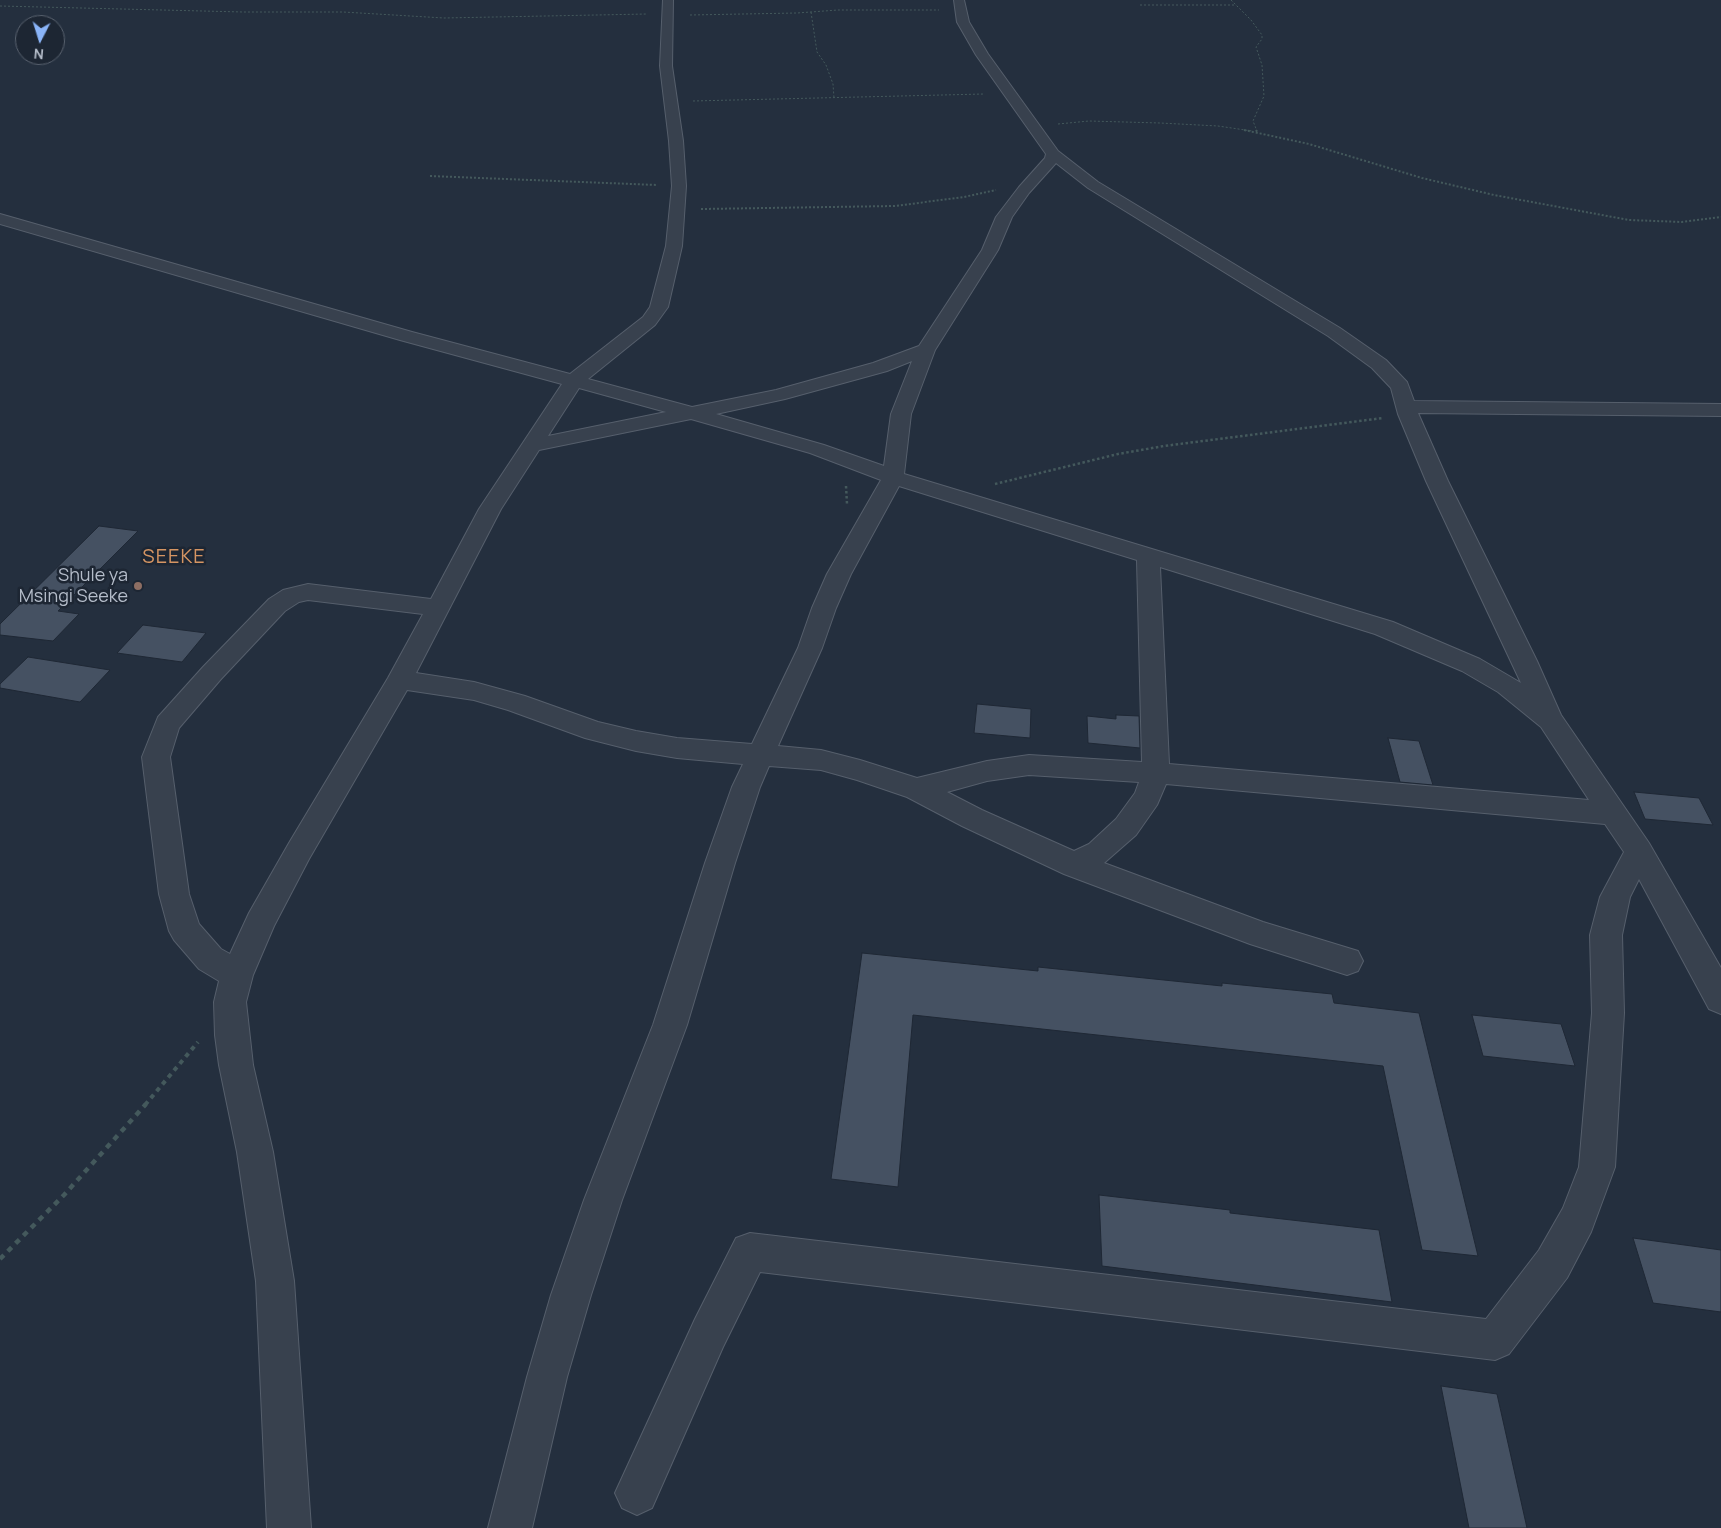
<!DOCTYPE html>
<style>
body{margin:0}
#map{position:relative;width:1721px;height:1528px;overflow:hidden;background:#242f3e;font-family:Manrope,sans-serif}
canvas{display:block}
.north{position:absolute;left:15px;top:15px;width:50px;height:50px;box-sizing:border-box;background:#1d2633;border:1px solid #59626f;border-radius:50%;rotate:185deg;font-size:14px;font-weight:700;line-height:20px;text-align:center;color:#b4bcc9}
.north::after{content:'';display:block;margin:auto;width:18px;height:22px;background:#8ab4f8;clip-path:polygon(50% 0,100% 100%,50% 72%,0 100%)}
</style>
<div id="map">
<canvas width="1721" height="1528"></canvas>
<div class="north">N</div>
</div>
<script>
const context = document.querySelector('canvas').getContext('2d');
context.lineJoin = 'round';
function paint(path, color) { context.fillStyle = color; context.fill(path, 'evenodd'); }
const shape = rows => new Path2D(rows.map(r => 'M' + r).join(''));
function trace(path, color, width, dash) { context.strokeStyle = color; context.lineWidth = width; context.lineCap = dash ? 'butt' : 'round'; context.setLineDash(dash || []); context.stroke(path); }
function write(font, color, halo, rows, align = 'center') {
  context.font = font + ' Manrope,sans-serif'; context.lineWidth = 5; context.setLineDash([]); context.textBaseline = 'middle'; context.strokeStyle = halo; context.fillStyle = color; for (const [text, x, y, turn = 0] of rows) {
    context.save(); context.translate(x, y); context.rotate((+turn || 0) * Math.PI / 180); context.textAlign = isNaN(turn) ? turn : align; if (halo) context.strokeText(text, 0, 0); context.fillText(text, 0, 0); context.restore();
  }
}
const building = shape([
 [99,526,138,531,58,611,79,614,53,641,0,635,0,624,99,526],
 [143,625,206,633,182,662,117,653,143,625],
 [28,657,110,670,80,702,0,688,0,684,28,657],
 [977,704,1031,709,1030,738,974,733,977,704],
 [1116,715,1139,716,1140,748,1088,743,1087,716,1116,719,1116,715],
 [1388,738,1419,741,1433,785,1400,782,1388,738],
 [1634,792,1699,798,1713,825,1645,819,1634,792],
 [862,953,1038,971,1038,967,1222,986,1222,983,1332,994,1334,1003,1419,1013,1478,1256,1422,1250,1383,1066,913,1015,898,1187,831,1179,862,953],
 [1472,1015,1561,1024,1575,1066,1483,1056,1472,1015],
 [1099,1195,1230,1210,1230,1213,1379,1230,1392,1302,1102,1266,1099,1195],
 [1633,1238,1721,1250,1721,1312,1653,1303,1633,1238],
 [1441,1386,1497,1394,1527,1528,1469,1528,1441,1386]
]);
const pathFar4 = shape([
 [1231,0,1251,20,1262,35,1262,39,1256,47,1262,65,1264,96,1253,121,1257,131],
 [1140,5,1234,5],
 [0,6,243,12,343,12,444,18,647,14],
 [811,12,817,52,826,65,833,84,834,98],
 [690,15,797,13,838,10,939,10],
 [693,101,984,94],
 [1058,124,1089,121,1160,123,1218,126,1252,131]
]);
const pathFar3 = shape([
 [1244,130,1309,144,1422,178,1494,195,1629,220,1682,222,1721,217],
 [1256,130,1257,132],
 [430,176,657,185],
 [701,209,895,206,964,197,996,190]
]);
const pathFar2 = shape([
 [995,484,1118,454,1164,446,1383,418],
 [846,486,847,504]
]);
const pathFar1 = shape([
 [145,1105,198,1042]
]);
const path = shape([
 [0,1259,64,1195,146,1104]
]);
const minor = shape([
 [663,0,673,0,672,66,683,141,686,186,682,246,668,307,655,325,588,379,692,407,776,390,873,363,919,346,982,250,996,217,1019,187,1045,158,1046,154,976,55,957,22,954,0,964,0,969,22,988,54,1058,151,1098,182,1340,328,1386,360,1407,382,1414,401,1721,404,1721,416,1418,413,1448,481,1537,661,1561,715,1649,843,1721,968,1721,1014,1709,1009,1639,879,1630,897,1622,935,1624,1013,1615,1167,1591,1232,1567,1278,1509,1354,1495,1360,760,1272,723,1347,652,1508,637,1515,622,1508,615,1493,695,1319,736,1238,750,1233,1486,1319,1539,1250,1563,1208,1579,1167,1592,1013,1590,935,1600,897,1624,852,1605,824,1166,784,1157,805,1136,835,1104,863,1263,922,1358,951,1363,961,1358,971,1347,975,1250,944,1064,874,962,826,907,797,857,780,821,770,769,766,760,787,735,863,687,1025,622,1200,591,1295,567,1377,532,1528,488,1528,527,1377,551,1295,584,1200,653,1025,705,863,732,787,743,764,677,758,636,751,585,738,508,710,474,700,407,690,309,859,274,926,253,975,246,1002,253,1065,273,1152,294,1281,311,1528,267,1528,256,1281,237,1152,219,1065,215,1035,214,1002,219,981,199,969,174,940,169,931,159,894,142,757,158,717,203,667,269,599,283,590,308,584,431,599,479,509,562,384,400,340,0,224,0,214,412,332,570,374,643,317,650,307,666,246,672,186,669,141,660,66,663,0],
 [1056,163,1088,188,1328,336,1372,368,1391,388,1398,414,1426,481,1521,683,1480,659,1393,622,904,474,911,414,935,350,998,250,1012,217,1029,193,1056,163],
 [912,361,891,414,884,466,824,445,716,414,785,399,887,371,912,361],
 [579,388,666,412,548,436,579,388],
 [691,419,810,453,881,480,827,574,812,608,798,648,752,744,677,738,636,731,598,722,525,696,474,682,416,673,501,509,539,450,691,419],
 [899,486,1137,560,1142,762,1029,755,987,761,917,778,860,760,821,750,778,746,822,648,836,608,851,574,899,486],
 [1160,567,1375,634,1462,671,1498,692,1541,727,1589,800,1169,764,1160,567],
 [308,600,423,614,388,678,289,843,249,913,230,954,221,949,199,924,189,894,170,757,179,728,221,679,285,611,299,602,308,600],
 [1029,775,1139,782,1135,793,1116,819,1089,844,1074,851,982,810,947,792,987,781,1029,775]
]);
const markers = [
 [138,586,5,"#8d6e63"]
];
const poiNames = [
 ["Shule ya",128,576],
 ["Msingi Seeke",128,597]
];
const quarterNames = [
 ["SEEKE",174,557]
];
paint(building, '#455162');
trace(building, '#1f2835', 1);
trace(minor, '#565f6c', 2);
trace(pathFar4, '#44595c', 1, [2, 2]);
trace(pathFar3, '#44595c', 2, [2, 2]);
trace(pathFar2, '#44595c', 2.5, [2.5, 2.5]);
trace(pathFar1, '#44595c', 4, [4.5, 4.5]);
trace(path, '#44595c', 4.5, [5.5, 5.5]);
paint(minor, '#38414e');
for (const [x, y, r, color] of markers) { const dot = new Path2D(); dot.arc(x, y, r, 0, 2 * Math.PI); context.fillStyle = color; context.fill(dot); trace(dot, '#1d2633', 2); }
write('18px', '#b4bcc9', '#1d2633', poiNames, 'right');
context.letterSpacing = '1px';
write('20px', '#d59563', '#1d2633', quarterNames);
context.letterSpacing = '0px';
</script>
